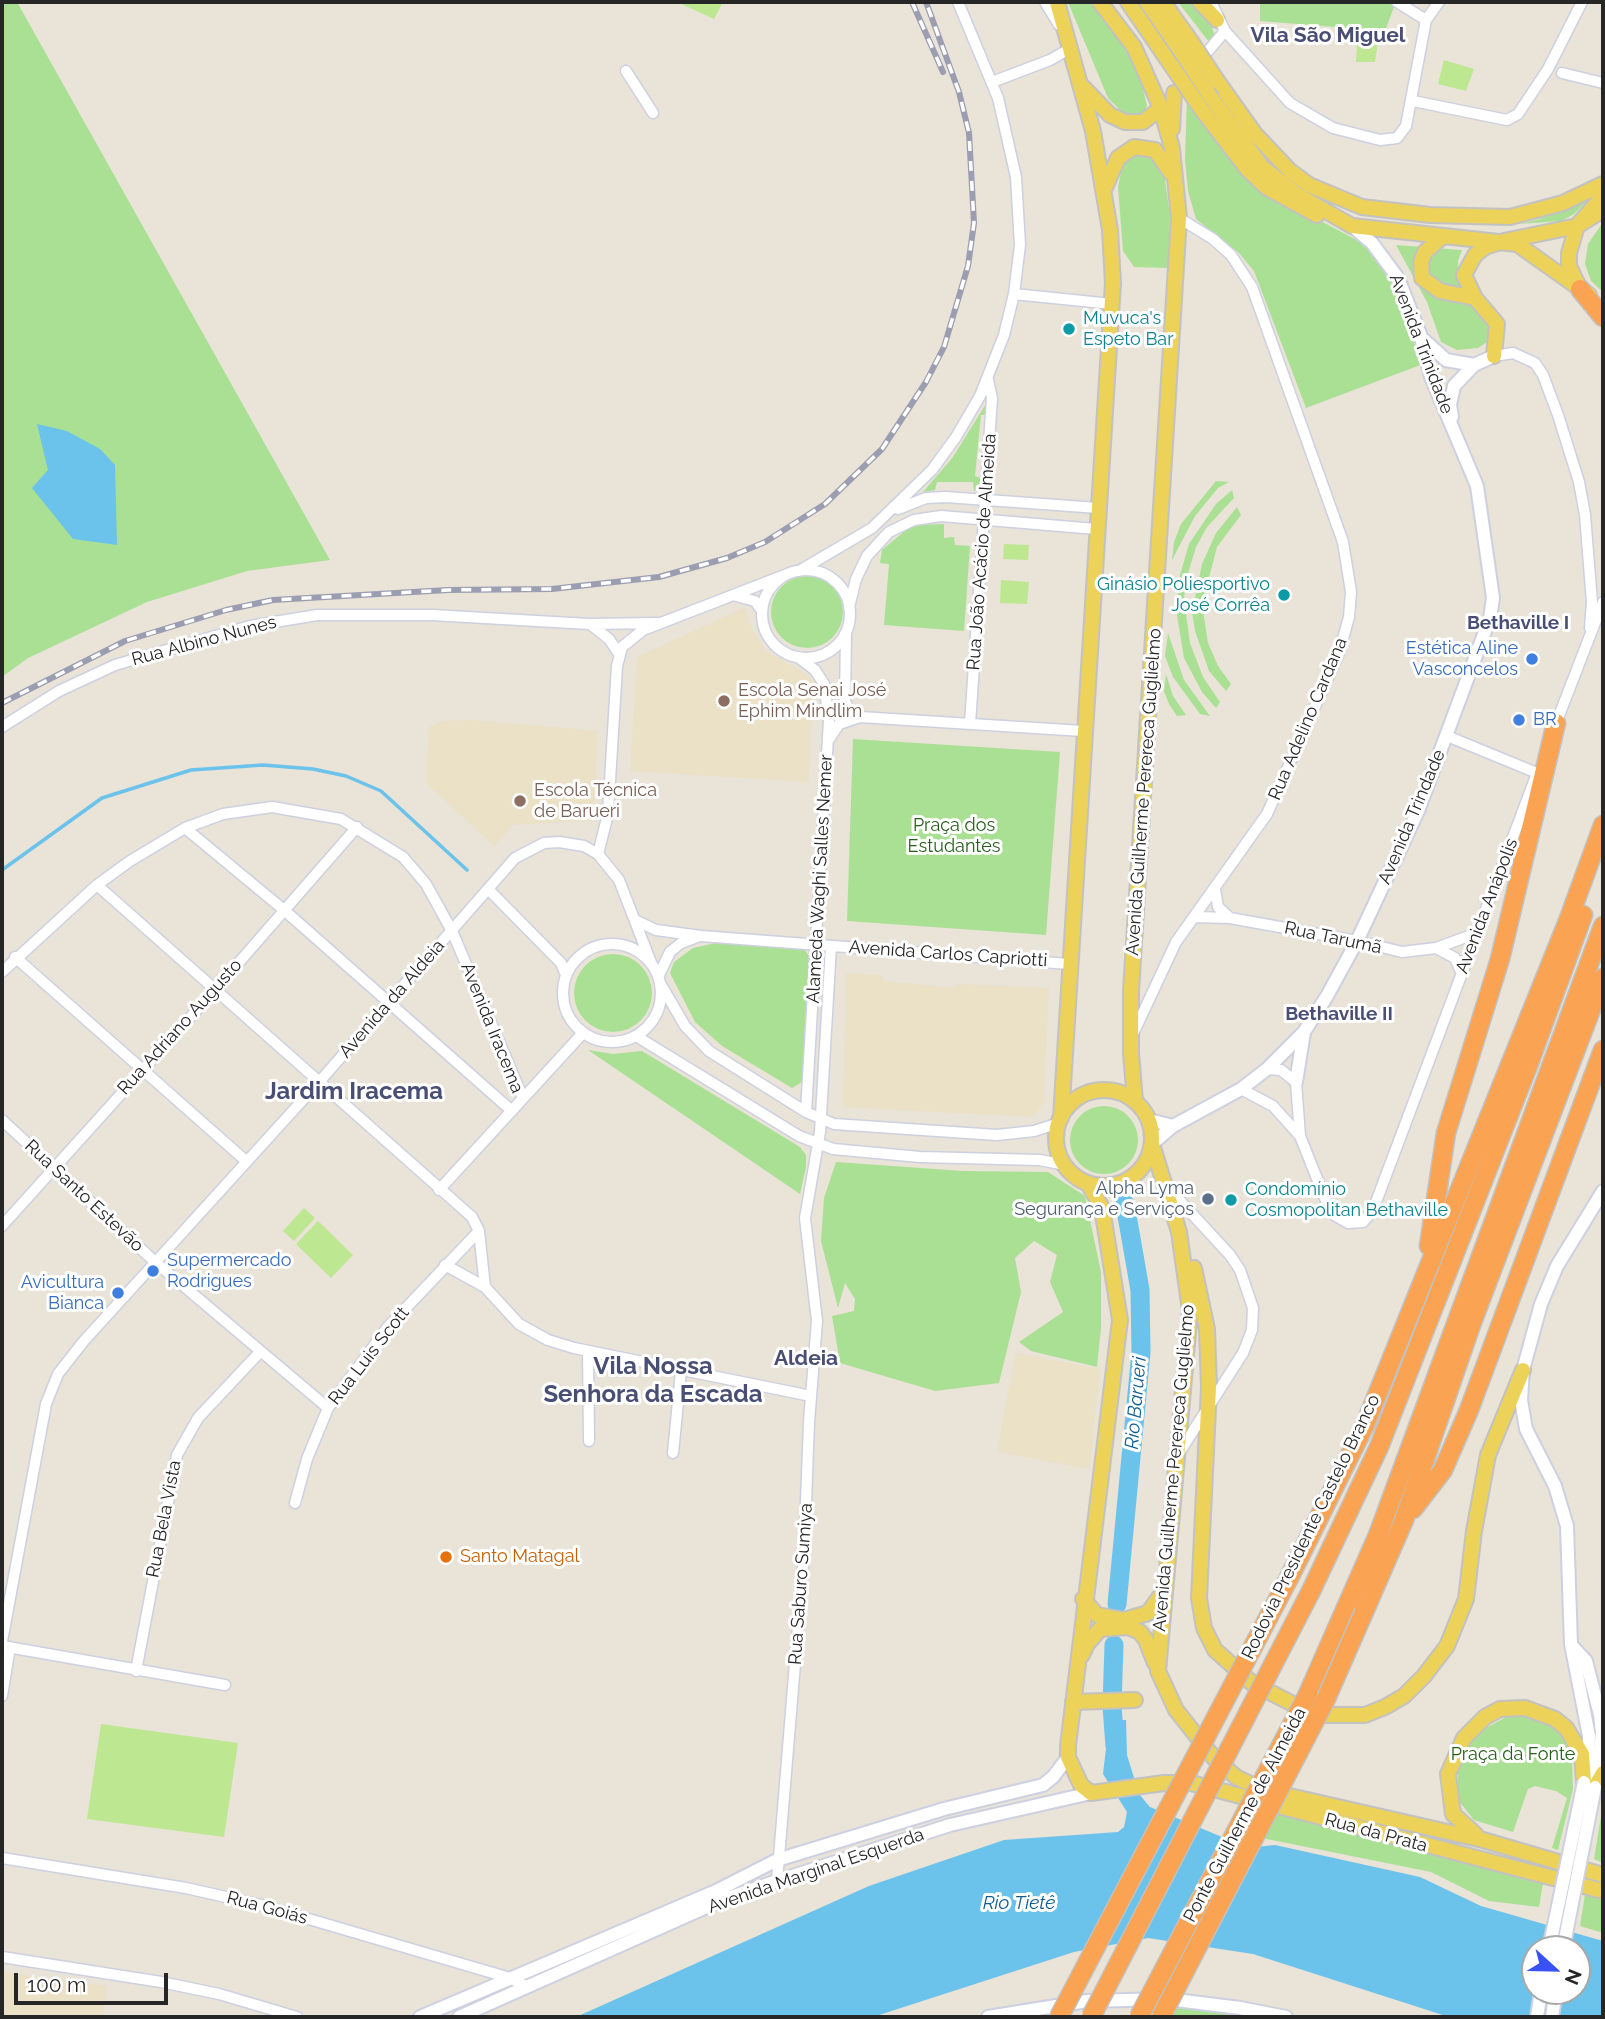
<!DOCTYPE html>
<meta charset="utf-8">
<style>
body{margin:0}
#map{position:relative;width:1605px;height:2019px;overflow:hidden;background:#e9e3d8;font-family:Raleway,sans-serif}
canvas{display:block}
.frame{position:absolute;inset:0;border:4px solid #262626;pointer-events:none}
.north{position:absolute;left:1521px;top:1935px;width:70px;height:70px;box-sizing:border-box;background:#fff;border:2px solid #a8a8a8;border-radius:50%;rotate:112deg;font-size:19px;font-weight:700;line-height:28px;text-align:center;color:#262626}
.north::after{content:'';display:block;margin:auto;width:24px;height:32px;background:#3952f5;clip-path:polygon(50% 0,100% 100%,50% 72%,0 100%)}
.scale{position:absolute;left:14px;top:1973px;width:154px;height:32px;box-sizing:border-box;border:4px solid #262626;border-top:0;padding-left:9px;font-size:21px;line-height:24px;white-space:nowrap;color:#262626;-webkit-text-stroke:5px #fff;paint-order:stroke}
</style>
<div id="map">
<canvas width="1605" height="2019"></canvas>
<div class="frame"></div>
<div class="north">N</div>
<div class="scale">100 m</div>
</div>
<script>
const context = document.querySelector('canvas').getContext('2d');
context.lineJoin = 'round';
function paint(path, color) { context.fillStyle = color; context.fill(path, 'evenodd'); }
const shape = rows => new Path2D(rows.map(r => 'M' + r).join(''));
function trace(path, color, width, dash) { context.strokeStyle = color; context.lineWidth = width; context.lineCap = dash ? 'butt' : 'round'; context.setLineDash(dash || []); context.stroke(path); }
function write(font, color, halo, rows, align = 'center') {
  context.font = font + ' Raleway,sans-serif'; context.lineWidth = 6; context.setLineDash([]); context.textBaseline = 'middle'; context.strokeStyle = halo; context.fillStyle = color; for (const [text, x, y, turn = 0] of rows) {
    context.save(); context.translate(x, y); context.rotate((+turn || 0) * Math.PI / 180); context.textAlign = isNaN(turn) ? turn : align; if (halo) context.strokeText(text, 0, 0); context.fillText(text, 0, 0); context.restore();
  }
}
const education = shape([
 [745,607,753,631,766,651,803,672,813,681,809,782,630,771,637,657],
 [469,720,598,731,593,820,513,825,494,846,426,783,429,727,443,721],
 [846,973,881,975,884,981,954,988,958,984,1049,988,1044,1102,1033,1117,843,1107],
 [1015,1353,1100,1369,1090,1469,997,1452],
 [2,1972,107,1986,103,2017,2,2017]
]);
const green = shape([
 [2,2,17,2,330,560,247,571,147,602,28,658,2,677],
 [1068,2,1089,2,1121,41,1141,79,1147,106,1144,113,1123,113,1108,98],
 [1178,2,1193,2,1210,19,1214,34,1209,42],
 [1260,2,1392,2,1394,7,1385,31,1260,21],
 [1187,96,1319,220,1368,246,1399,286,1423,364,1306,408,1254,271,1239,253,1196,219,1188,191,1185,160],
 [1132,153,1154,156,1164,173,1170,215,1168,268,1134,267,1123,251,1118,187,1123,163],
 [1591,197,1574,214,1561,221,1520,224,1540,219],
 [1603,222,1603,292,1591,281,1585,264,1588,244],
 [1396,245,1462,250,1458,261,1459,283,1493,328,1487,342,1478,348,1457,350,1441,342,1427,302],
 [989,399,988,415,981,415,975,476,984,479,981,488,974,491,973,482,937,482,935,490,923,492,953,457],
 [1216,481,1229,482,1218,488,1195,516,1172,560,1174,542,1181,524],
 [1232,490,1234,498,1207,527,1196,547,1186,580,1184,599,1190,643,1203,677,1220,702,1216,708,1202,692,1184,658,1176,609,1180,575,1189,544,1216,504],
 [1237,507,1241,515,1217,547,1202,604,1208,643,1218,666,1231,684,1226,691,1209,671,1195,631,1192,612,1202,564,1216,533],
 [944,524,944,538,954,537,955,545,970,546,964,631,884,625,889,564,880,563,882,550,906,530,919,525],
 '771 612a36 36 0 1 1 72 0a36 36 0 1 1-72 0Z',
 [1168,633,1184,680,1210,716,1200,714,1173,677,1165,656],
 [1166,674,1173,696,1186,715,1177,716,1169,704,1164,691],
 [853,739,1060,752,1046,935,847,921],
 [716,943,804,949,809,956,802,1082,792,1088,722,1046,695,1022,670,973,674,962,693,948],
 '574 993a39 39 0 1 1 78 0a39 39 0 1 1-78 0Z',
 [588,1050,613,1054,642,1051,800,1147,806,1155,806,1167,800,1194],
 '1070 1140a34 34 0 1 1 68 0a34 34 0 1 1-68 0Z',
 [836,1162,963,1171,1048,1172,1085,1196,1101,1272,1101,1328,1097,1367,1031,1351,1019,1342,1063,1312,1050,1282,1057,1255,1034,1241,1015,1258,1021,1292,999,1383,935,1391,840,1363,832,1316,854,1311,855,1299,845,1283,838,1308,821,1241,824,1198],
 [1508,1716,1530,1716,1551,1725,1564,1739,1572,1757,1573,1789,1558,1850,1552,1848,1567,1798,1556,1791,1535,1786,1528,1789,1513,1832,1474,1820,1458,1800,1458,1773,1468,1746,1482,1730],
 [1603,1804,1603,1863,1594,1859],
 [1261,1808,1544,1877,1539,1907,1489,1901,1431,1872,1247,1835],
 [1585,1894,1603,1898,1603,1933,1580,1926],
 [1182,2007,1239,2015,1239,2017,1157,2017]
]);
const pitch = shape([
 [677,2,723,2,714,19],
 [1358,33,1379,35,1375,62,1356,62],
 [1444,60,1474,69,1466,91,1438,84],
 [1004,544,1029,545,1028,560,1003,559],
 [1001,580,1029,582,1027,604,1000,603],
 [304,1208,315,1218,294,1241,283,1231],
 [318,1221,353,1255,331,1278,296,1244],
 [101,1724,238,1743,224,1837,87,1819]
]);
const water = shape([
 [37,424,67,431,100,449,115,465,117,545,73,539,32,488,48,470],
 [1105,1720,1126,1720,1127,1755,1139,1794,1150,1807,1234,1842,1256,1847,1275,1845,1420,1877,1481,1906,1603,1941,1603,2017,1449,2017,1253,1954,1148,1938,1074,1952,873,2017,576,2017,869,1886,1004,1840,1118,1832,1124,1827,1127,1812,1103,1774,1107,1740],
 [1535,1949,1577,1949,1577,1991,1535,1991]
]);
const stream = shape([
 [2,870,102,798,191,770,263,765,313,769,346,776,381,791,467,870]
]);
const river = shape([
 [1117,1604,1141,1352,1140,1290,1125,1204],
 [1114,1645,1112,1706,1115,1746]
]);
const minor = shape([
 [1045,2,1059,25],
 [1211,2,1225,31,1290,103,1333,128,1380,140,1397,138,1406,126,1426,20,1439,2],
 [1397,2,1426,20],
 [1198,63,1225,31],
 [626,71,653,113],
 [1562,73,1603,83],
 [992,82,1050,60,1071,48],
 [1413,101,1507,120,1518,114,1548,69,1582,2],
 [1014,294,1112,304],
 [1494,356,1513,353,1535,363,1543,375,1558,415,1579,482,1585,515,1592,602,1590,628],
 [898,509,926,498,946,497,1098,508],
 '762 614a44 44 0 1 1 88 0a44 44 0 1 1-88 0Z',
 [799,571,872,528,932,470,956,437,980,396,1004,335,1014,294,1020,245,1016,177,998,98,958,2],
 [736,596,755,601,762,611],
 [849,607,856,579,867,556,889,532,914,520,941,516,1096,529],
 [590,624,609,639,619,654],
 [846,634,845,701,849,710,860,717],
 [799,658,815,670,824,684,829,720,806,1112],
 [970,724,992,398,988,380],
 [1555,726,1603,602],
 [2,727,59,691,115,665,250,626,317,615,432,615,589,624,658,623],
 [1447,736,1537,773],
 [830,738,839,724,860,717,1083,731],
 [185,828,284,910,512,1111],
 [598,854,608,814,617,666,622,647,643,630,790,573],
 [97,885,472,1217,479,1231,485,1287,519,1324,548,1340,574,1348,811,1396],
 [488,889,561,963,566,975],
 [1215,889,1218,907,1230,918],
 [1196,917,1230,918,1357,941,1402,952,1436,948,1477,933],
 [637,921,656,930,701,936,1069,964],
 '563 993a49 49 0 1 1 98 0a49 49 0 1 1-98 0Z',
 [1436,948,1455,958,1461,972],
 [15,957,246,1161],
 [2,972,97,885,130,861,185,828,223,814,272,807,341,819,403,857,426,884,452,931,523,1098],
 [658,977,670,952,681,943,697,937],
 [660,983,685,1026,709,1051,806,1112,834,1124,997,1135,1034,1131,1059,1123],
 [1134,1032,1176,942,1267,814,1339,653,1349,617,1351,592,1343,542,1252,287,1231,255,1213,239,1179,218],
 [636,1036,799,1136,833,1149,920,1157,1040,1160,1065,1165],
 [1267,1069,1281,1070,1296,1082,1300,1136,1328,1206,1334,1215,1348,1223,1363,1222,1373,1210,1536,776],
 [1241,1089,1273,1106,1300,1136],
 [2,1120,154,1261,328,1408],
 [1169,1189,1230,1255,1240,1270,1253,1308,1252,1330,1243,1353,1179,1453],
 [439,1190,583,1033],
 [2,1226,214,991,357,827],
 [445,1265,485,1287],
 [588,1351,589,1441],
 [673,1453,681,1371],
 [295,1503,307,1459,328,1408,387,1328,479,1231],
 [2,1641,46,1404,58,1374,83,1342,320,1081,515,858,544,843,559,842,584,846,598,854,619,880,652,965],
 [2,1646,225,1685],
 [136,1671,177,1455,198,1418,259,1353],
 [2,1696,10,1647],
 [2,1858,186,1888,261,1905,510,1978,526,1986],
 [777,1881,804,1555,809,1422,817,1321,805,1218,820,1132,831,946],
 [2,1957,161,1982,219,1994,297,2017]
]);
const tertiary = shape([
 [1424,340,1446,360,1474,365],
 [1452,417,1450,405,1454,386,1474,365,1494,356],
 [1296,1082,1304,1032],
 [1149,1120,1173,1126],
 [1152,1144,1173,1126,1241,1089,1267,1069,1304,1032,1327,996,1357,941,1418,811,1490,618,1493,598,1477,486,1431,377,1420,334,1398,278,1372,243,1352,226]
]);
const secondary = shape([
 [1573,1647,1586,1661,1600,1715,1602,1733,1596,1783],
 [1586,1776,1589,1736,1571,1644,1567,1526,1555,1486,1526,1429,1521,1400,1523,1370,1541,1304,1557,1266,1603,1191],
 [420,2017,716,1891,777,1860,944,1809,1043,1785,1053,1777,1068,1757],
 [459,2017,720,1901,777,1881,950,1825,1091,1793],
 [988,2017,1087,2001,1168,1999,1240,2008,1286,2017],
 [1150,2017,1163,2000],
 [1537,2017,1541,1991],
 [1552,2017,1556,1991]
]);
const primary = shape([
 [1057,2,1093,131,1110,230,1113,283,1061,1118],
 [1100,2,1134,47,1161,108,1172,148,1179,218,1131,991,1131,1053,1135,1101],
 [1128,2,1169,62],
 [1147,2,1180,50],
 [1163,2,1190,40],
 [1200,2,1217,20],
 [1218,82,1255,134,1290,171,1309,185,1362,207,1430,215,1510,217,1563,203,1603,184],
 [1083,87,1110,115,1125,122,1143,122,1161,108],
 [1212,99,1262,167,1296,194,1352,226,1517,244,1589,295],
 [1202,110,1248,170,1266,187,1317,215],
 [1172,129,1174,93],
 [1104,190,1118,158,1134,147,1155,150,1171,173],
 [1443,236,1425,252,1421,262,1422,278,1440,291,1475,298],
 [1578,285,1569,266,1569,253,1577,226,1603,196],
 [1494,356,1497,324,1475,298,1464,275,1475,255,1485,247,1504,241,1577,226,1603,210],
 '1056 1138a48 48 0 1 1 96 0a48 48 0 1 1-96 0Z',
 [1152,1144,1179,1232,1190,1311,1158,1671,1176,1710,1214,1758,1236,1777,1263,1790,1483,1840,1603,1875],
 [1088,1183,1102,1208,1120,1320,1068,1746,1068,1757,1081,1785,1091,1793,1164,1783,1191,1783,1603,1891],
 [1194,1268,1207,1329,1209,1387,1199,1598,1204,1628,1215,1650,1252,1683,1295,1705,1323,1715,1365,1715,1385,1707,1404,1696,1424,1676,1447,1646,1466,1599,1474,1531,1488,1455,1523,1370],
 [1083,1599,1097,1615,1124,1620,1148,1613,1161,1595],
 [1082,1655,1087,1644,1100,1629,1128,1627,1140,1632,1146,1640,1155,1663],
 [1073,1702,1135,1700],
 [1595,1787,1603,1773],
 [1476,1835,1453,1814,1448,1774,1464,1738,1485,1717,1500,1709,1525,1708,1555,1719,1566,1728,1582,1754,1584,1782]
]);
const motorway = shape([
 [1580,289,1603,317],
 [1429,1246,1446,1133,1500,959,1556,723],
 [1413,1509,1443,1470,1469,1410,1603,1050],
 [1289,1578,1365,1425,1568,921,1603,825],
 [1311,1591,1379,1447,1528,1066,1583,915],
 [1364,1612,1404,1520,1471,1325,1603,978],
 [1308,1694,1378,1535,1603,926]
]);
const rail = shape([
 [912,2,943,72],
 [2,703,125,641,226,610,273,600,448,590,552,589,659,577,727,558,765,542,825,504,882,449,926,382,944,347,968,266,974,223,969,133,959,92,926,2]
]);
const secondaryBridge = shape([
 [1549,1949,1584,1782],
 [1563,1949,1595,1787]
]);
const primaryBridge = shape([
 [1190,40,1218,82],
 [1180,50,1212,99],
 [1169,62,1202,110]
]);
const motorwayBridge = shape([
 [1059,2017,1289,1578],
 [1091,2017,1311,1591],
 [1139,2017,1308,1694],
 [1161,2017,1325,1701,1364,1612]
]);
const markers = [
 [1069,329,7,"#0f9aa8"],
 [1284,595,7,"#0f9aa8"],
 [1532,659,7,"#3f7fe0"],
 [724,701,7,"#8d6e63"],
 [1519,720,7,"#3f7fe0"],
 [520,801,7,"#8d6e63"],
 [1208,1199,7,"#5c6f8a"],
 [1231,1200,7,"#0f9aa8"],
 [153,1271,7,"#3f7fe0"],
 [118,1293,7,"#3f7fe0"],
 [446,1557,7,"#e8710a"]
];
const cultureNames = [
 ["Muvuca's",1083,319],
 ["Espeto Bar",1083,340],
 ["Ginásio Poliesportivo",1270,585,"right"],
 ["José Corrêa",1270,606,"right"],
 ["Condomínio",1245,1190],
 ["Cosmopolitan Bethaville",1245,1211]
];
const streetNames = [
 ["Avenida Trinidade",1421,344,69],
 ["Rua João Acácio de Almeida",982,552,-86],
 ["Rua Albino Nunes",204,641,-15],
 ["Rua Adelino Cardana",1308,719,-67],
 ["Avenida Guilherme Perereca Guglielmo",1144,792,-86],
 ["Avenida Trindade",1412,817,-67],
 ["Alameda Waghi Salles Nemer",820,879,-87],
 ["Avenida Anápolis",1487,906,-69],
 ["Rua Tarumã",1333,938,12],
 ["Avenida Carlos Capriotti",948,954,4],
 ["Avenida da Aldeia",392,999,-49],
 ["Rua Adriano Augusto",180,1027,-48],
 ["Avenida Iracema",492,1028,68],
 ["Rua Santo Estevão",84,1196,43],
 ["Rua Luis Scott",369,1356,-52],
 ["Avenida Guilherme Perereca Guglielmo",1174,1468,-85],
 ["Rua Bela Vista",164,1519,-79],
 ["Rodovia Presidente Castelo Branco",1311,1527,-64],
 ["Rua Saburo Sumiya",801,1584,-86],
 ["Ponte Guilherme de Almeida",1245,1815,-62],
 ["Rua da Prata",1376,1833,15],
 ["Avenida Marginal Esquerda",816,1871,-19],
 ["Rua Goiás",267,1908,15]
];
const shopNames = [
 ["Estética Aline",1518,649],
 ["Vasconcelos",1518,670],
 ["BR",1533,720,"left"],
 ["Supermercado",167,1261,"left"],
 ["Rodrigues",167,1282,"left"],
 ["Avicultura",104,1283],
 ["Bianca",104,1304]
];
const educationNames = [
 ["Escola Senai José",738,691],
 ["Ephim Mindlim",738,712],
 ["Escola Técnica",534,791],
 ["de Barueri",534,812]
];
const parkNames = [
 ["Praça dos",954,826],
 ["Estudantes",954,847],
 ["Praça da Fonte",1513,1755]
];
const serviceNames = [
 ["Alpha Lyma",1194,1189],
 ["Segurança e Serviços",1194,1210]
];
const foodNames = [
 ["Santo Matagal",460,1557]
];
const neighbourhoodNames = [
 ["Bethaville I",1518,623],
 ["Bethaville II",1339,1014]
];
const waterNames = [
 ["Rio Barueri",1136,1403,-85],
 ["Rio Tietê",1019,1903]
];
const quarterNames = [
 ["Vila São Miguel",1328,36],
 ["Aldeia",806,1359]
];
const districtNames = [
 ["Jardim Iracema",354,1092],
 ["Vila Nossa",653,1367],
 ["Senhora da Escada",653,1395]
];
paint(education, '#ebe1c7');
paint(green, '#aae094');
paint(pitch, '#bde790');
paint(water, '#6bc2eb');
trace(stream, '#6bc2eb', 3.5);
trace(river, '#6bc2eb', 19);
trace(minor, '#cdd0e0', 13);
trace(tertiary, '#cdd0e0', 16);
trace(secondary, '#cdd0e0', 16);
trace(primary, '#c2c2c2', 18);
trace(motorway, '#c2c2c2', 21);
trace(minor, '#fff', 10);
trace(tertiary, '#fff', 12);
trace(secondary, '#fff', 12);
trace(primary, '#edd259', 14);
trace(motorway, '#faa352', 18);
trace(rail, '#9b9db1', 6);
trace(rail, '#fff', 3.5, [10]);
trace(secondaryBridge, '#cdd0e0', 16, []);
trace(primaryBridge, '#c2c2c2', 18, []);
trace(motorwayBridge, '#c2c2c2', 21, []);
trace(secondaryBridge, '#fff', 12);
trace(primaryBridge, '#edd259', 14);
trace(motorwayBridge, '#faa352', 18);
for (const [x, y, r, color] of markers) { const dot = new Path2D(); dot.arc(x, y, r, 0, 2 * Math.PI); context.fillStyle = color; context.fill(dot); trace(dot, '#fff', 2.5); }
write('18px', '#0d838f', '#fff', cultureNames, 'left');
write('18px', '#262626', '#fff', streetNames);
write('18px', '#366cbe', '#fff', shopNames, 'right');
write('18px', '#785e54', '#fff', educationNames, 'left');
write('18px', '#25601a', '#fff', parkNames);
write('18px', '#4e5e75', '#fff', serviceNames, 'right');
write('18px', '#c56008', '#fff', foodNames, 'left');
write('bold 19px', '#494e75', '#fff', neighbourhoodNames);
write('italic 19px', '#105e91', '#fff', waterNames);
write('bold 21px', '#494e75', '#fff', quarterNames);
write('bold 24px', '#494e75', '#fff', districtNames);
</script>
